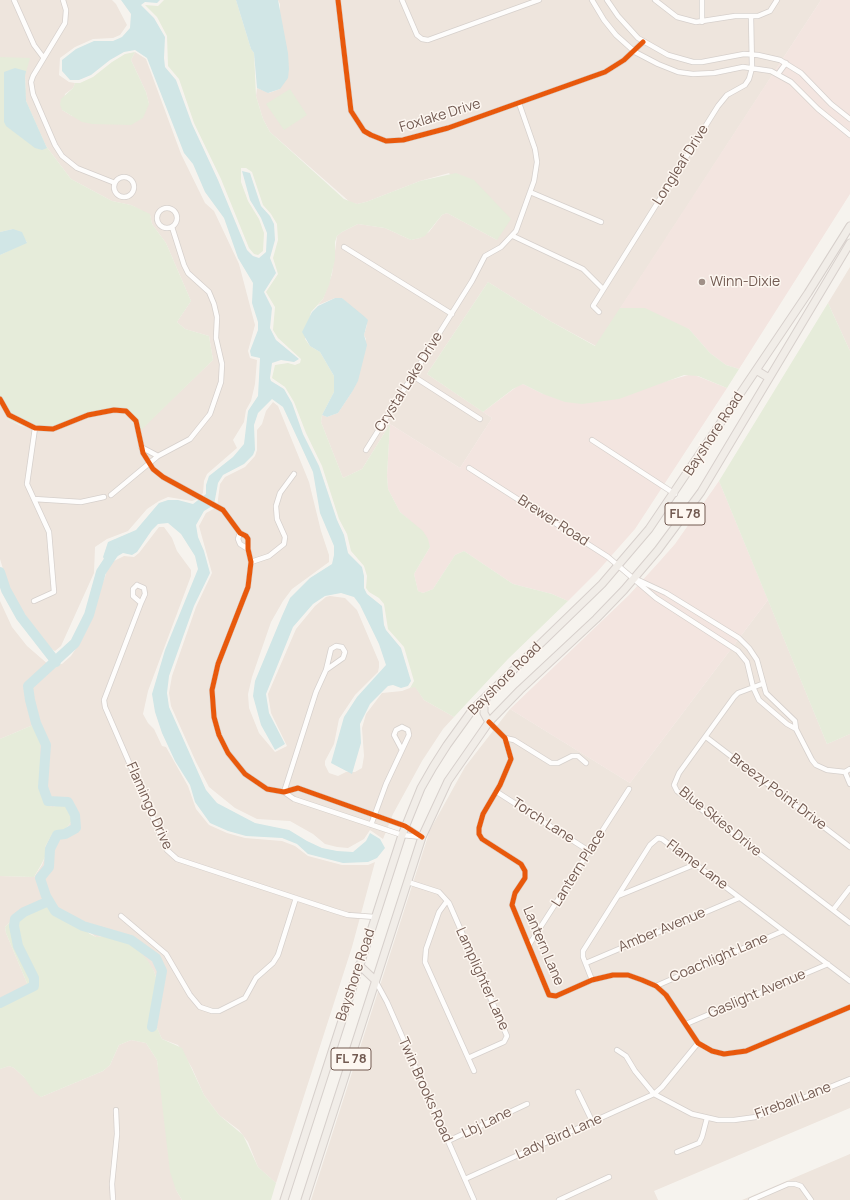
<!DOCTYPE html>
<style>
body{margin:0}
canvas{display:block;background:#f6f3ee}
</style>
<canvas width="850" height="1200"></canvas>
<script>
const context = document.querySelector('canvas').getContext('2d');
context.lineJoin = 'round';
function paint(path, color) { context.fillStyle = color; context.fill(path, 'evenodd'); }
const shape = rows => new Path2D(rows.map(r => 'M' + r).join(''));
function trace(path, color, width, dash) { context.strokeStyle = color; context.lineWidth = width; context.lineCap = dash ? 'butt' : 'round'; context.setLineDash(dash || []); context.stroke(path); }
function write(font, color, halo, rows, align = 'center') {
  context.font = font + ' Manrope,sans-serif'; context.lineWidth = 3; context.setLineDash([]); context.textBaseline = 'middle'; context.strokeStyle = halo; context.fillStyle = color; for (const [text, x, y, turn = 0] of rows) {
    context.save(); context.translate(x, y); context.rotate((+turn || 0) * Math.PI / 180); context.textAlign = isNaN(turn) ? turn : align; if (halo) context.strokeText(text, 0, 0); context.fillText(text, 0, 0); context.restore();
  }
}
const residential = shape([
 [0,0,112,0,116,4,127,25,120,35,113,38,93,39,75,47,60,58,59,75,69,82,75,83,73,88,65,94,62,110,72,116,149,104,146,92,131,60,135,52,146,59,181,154,205,203,214,211,239,264,255,325,248,351,250,358,257,360,255,384,251,401,246,410,244,422,233,440,237,448,207,474,204,481,203,493,198,499,192,501,168,497,159,501,147,509,128,531,107,539,95,547,94,573,61,646,55,651,48,647,25,620,10,592,0,559,0,402,9,420,21,426,50,432,93,416,120,412,126,414,131,419,137,433,213,360,209,336,185,329,177,322,191,301,166,243,152,224,150,215,131,205,112,201,71,179,46,146,26,101,25,76,0,57],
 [278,0,821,0,596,346,550,321,488,282,427,374,492,418,460,468,390,424,362,469,343,478,321,422,322,415,327,417,338,413,352,392,366,339,364,335,367,325,342,298,335,298,318,305,323,299,332,274,337,236,342,232,358,224,385,228,411,240,420,238,429,232,442,215,447,213,497,240,449,173,420,181,366,202,357,204,351,203,270,132,263,119,256,96,257,88,269,93,280,89,280,4],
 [850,267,850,351,828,303],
 [273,402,278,406,309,482,321,531,329,555,329,562,292,589,283,601,271,622,252,677,248,694,249,708,259,733,275,752,287,746,271,713,268,694,296,629,315,606,326,597,330,596,345,598,357,610,379,662,379,667,378,672,355,695,339,719,334,744,325,761,325,765,329,773,338,776,346,772,355,772,362,768,364,756,362,728,366,714,382,693,402,691,415,686,424,700,454,717,443,729,422,761,393,814,383,839,370,830,364,839,348,848,337,847,325,844,313,834,290,821,257,819,235,808,209,787,196,762,171,706,169,693,172,676,196,607,212,573,199,526,206,513,217,507,220,484,225,477,245,467,255,456,257,450,257,430,262,424,266,411],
 [159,527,164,527,172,538,177,551,191,570,191,576,148,691,143,714,148,723,154,729,162,746,166,747,188,786,196,809,209,825,227,833,245,838,282,841,295,846,308,856,342,865,368,865,375,862,352,947,276,1183,258,1167,248,1142,239,1130,219,1115,204,1095,192,1068,178,1045,162,1039,150,1012,157,980,154,971,136,947,110,936,96,937,48,901,10,922,5,927,6,933,29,988,28,992,24,995,0,1006,0,876,34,877,42,865,45,857,45,847,52,834,56,830,65,830,71,822,71,811,63,805,52,807,46,803,40,792,40,742,33,725,0,739,0,601,12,627,27,646,49,665,62,664,71,656,75,650,105,577,107,570,106,565,124,556,134,557,139,553],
 [768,600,827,744,850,734,850,1108,654,1191,658,1200,311,1200,430,830,465,767,510,709,630,783],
 [131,1040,146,1043,157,1060,176,1190,182,1200,0,1200,0,1069,9,1066,14,1068,24,1077,41,1097,103,1071,110,1065,119,1045],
 [850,1154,850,1200,742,1200]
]);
const commercial = shape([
 [821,0,850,0,850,194,739,369,726,365,710,353,689,329,620,308],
 [692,374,727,388,635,529,597,572,568,601,552,594,513,584,464,551,455,555,433,589,423,593,418,591,414,574,430,547,408,519,400,512,388,489,387,475,390,424,460,468,492,418,483,412,519,385,523,384,543,394,667,381],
 [719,481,768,600,630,783,510,709,629,595,660,561,675,544]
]);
const green = shape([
 [164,0,236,0,251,49,254,53,256,96,263,119,270,132,344,199,357,204,366,202,420,181,456,173,474,180,511,219,497,240,447,213,442,215,425,236,420,238,411,240,385,228,358,224,342,232,337,236,335,242,335,259,329,285,323,299,311,312,305,339,310,346,320,352,334,376,334,392,322,415,321,422,343,478,362,469,390,424,387,475,388,489,400,512,423,531,428,539,430,547,414,574,418,591,423,593,433,589,455,555,464,551,513,584,552,594,568,601,508,659,454,717,424,700,415,687,410,688,414,681,404,647,388,629,384,604,379,598,369,592,366,588,367,576,364,566,351,551,347,534,339,519,322,466,306,433,294,402,285,387,272,378,275,365,288,363,295,365,300,363,301,359,278,338,273,330,275,307,266,292,278,274,273,258,278,240,277,224,271,214,263,205,252,172,246,168,241,168,241,182,248,201,259,219,264,233,263,251,258,255,254,254,249,248,221,179,194,123,179,79,168,66,167,36,157,17,145,5,158,6],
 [135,52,131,60,146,92,149,104,143,118,131,125,92,124,82,122,62,110,60,105,61,99,73,88,75,83,80,83,93,77,112,62,125,54],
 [0,57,30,58,25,76,26,101,46,146,71,179,112,201,131,205,150,214,152,224,166,243,191,301,177,322,185,329,209,336,213,360,138,433,131,419,126,414,120,412,93,416,50,432,33,430,9,420,0,402,0,255,27,242,13,229,0,232],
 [290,89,307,115,284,130,266,104],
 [488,282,550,321,595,346,620,308,645,308,689,329,710,353,726,365,739,369,727,388,698,376,684,375,619,399,582,404,565,402,543,394,523,384,513,389,483,412,427,374],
 [828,303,850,351,850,734,827,744,719,481],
 [33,725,40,742,40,792,46,803,52,807,63,804,71,812,71,822,65,830,57,830,52,834,45,847,45,857,41,865,34,877,0,876,0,739],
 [48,901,90,934,96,937,110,936,122,940,136,947,148,961,154,971,157,980,157,988,150,1012,162,1039,182,1048,204,1095,219,1115,243,1135,258,1167,276,1183,271,1200,182,1200,176,1190,170,1172,157,1060,146,1043,131,1040,119,1045,110,1065,103,1071,41,1097,35,1093,24,1077,14,1068,9,1066,0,1069,0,1006,24,995,28,992,29,988,6,933,5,927,10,922]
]);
const water = shape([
 [121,0,160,0,157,3,145,2,141,5,154,18,165,37,164,58,165,67,176,80,192,124,218,180,247,250,253,256,259,258,266,252,267,233,261,218,250,200,242,171,250,173,261,206,270,216,274,224,275,240,270,258,276,273,264,292,272,308,270,328,276,340,299,359,294,362,281,360,272,363,270,378,271,381,284,389,292,403,303,434,319,466,337,520,344,535,348,553,362,567,364,576,364,588,367,594,382,606,384,625,386,630,401,648,411,681,408,686,401,688,393,685,388,686,370,704,360,724,361,743,352,774,331,763,344,717,357,697,386,665,379,644,360,605,354,597,341,593,325,596,313,604,293,627,266,694,269,713,285,744,275,750,261,725,253,696,255,681,282,616,290,598,310,578,332,564,334,555,334,546,320,513,313,472,283,407,272,399,258,413,254,425,255,450,253,455,244,464,223,475,218,483,214,505,204,511,196,525,198,537,204,551,210,573,194,606,169,676,167,693,169,707,206,790,217,803,255,823,289,830,307,841,322,848,337,851,353,852,366,841,370,833,380,839,385,848,377,858,368,862,343,863,308,854,297,844,282,838,246,836,228,831,210,823,195,802,190,785,175,761,162,733,155,712,152,694,165,650,198,569,195,556,181,534,168,523,158,524,152,530,137,552,132,555,123,553,106,563,103,557,108,542,136,530,159,503,168,500,178,500,193,504,206,494,206,485,209,476,233,457,244,444,248,411,258,396,260,358,251,356,250,351,258,330,258,322,252,303,253,283,238,258,224,218,205,192,193,164,184,153,147,58,135,50,124,52,110,60,91,75,79,80,70,80,62,71,62,60,76,49,94,41,113,41,122,37,130,28,131,14],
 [236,0,278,0,288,53,289,69,288,78,280,89,268,93,257,88,254,53,251,49],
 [15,68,26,71,25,76,26,101,46,146,47,148,42,150,35,148,6,126,4,122,4,72],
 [13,229,22,232,27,243,0,255,0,232],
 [335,298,342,298,365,317,368,320,364,335,367,345,358,381,352,392,338,413,327,417,322,415,334,392,334,376,320,352,310,346,302,332,312,312,318,306]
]);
const river = shape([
 [115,551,101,572,89,615,75,643,28,686,30,700,36,723,46,745,43,787,48,801,68,802,75,815,76,828,65,834,57,835,50,849,49,867,40,878,46,896,55,911,83,926,131,940,156,958,162,971,152,1027],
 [0,572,6,590,21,617,56,662],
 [0,1003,34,986,34,978,18,946,14,926,15,919,24,912,49,901]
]);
const street = shape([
 [14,0,34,45,43,57],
 [63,0,66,10,65,23,33,76,31,82,33,94,55,145,62,156,77,168,115,183],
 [338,0,351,111,364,131,371,135,386,141,403,140,448,128,605,72,624,60,643,42],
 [402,0,417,35,422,39,428,40,539,0],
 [592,0,604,20,616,35,635,52,658,64,678,72,693,74,714,73,743,67,771,71,791,82,818,109,850,135],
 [607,0,618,16,638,38,668,55,693,62,702,62,744,54,758,55,780,60,801,73,831,104,850,119],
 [655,0,677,17,696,22,735,16,758,16,770,11,777,0],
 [702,22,702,0],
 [778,74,786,63],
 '114 187a10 10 0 1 1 20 0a10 10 0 1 1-20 0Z',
 [530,192,601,222],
 '157 218a10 10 0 1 1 20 0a10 10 0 1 1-20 0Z',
 [513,236,583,269,603,289],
 [344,247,452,314],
 [599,312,593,306,718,106,727,95,745,85,749,79,752,68,751,16],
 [413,376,480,419],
 [0,399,9,415,35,428,53,429,88,415,114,410,126,411,136,421,143,453,153,469,163,477,223,510,240,533,246,536,248,539,248,549,251,562,248,587,218,664,212,690,214,717,219,735,228,753,245,774,267,789,284,792,298,788,405,826,422,837],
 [592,440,675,494],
 [141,447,158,456],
 [366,450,472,281,485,256,501,247,516,231,534,181,537,162,535,149,519,103],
 [469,468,608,557,656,598,738,651,747,662,753,687,759,700,787,724,796,729],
 [111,495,158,456,190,439,210,414,221,382,222,364,216,338,217,317,214,304,209,292,188,273,184,265,172,227],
 [34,499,81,502,104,497],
 [240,533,238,539,240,544,248,549],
 [251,562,269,556,284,544,285,537,277,519,276,506,280,493,294,474],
 [638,580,666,593,739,638,749,648,757,660,766,693,795,721,796,729,812,760,816,765,827,770,845,772,850,769],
 [137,585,144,588,145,594,141,603,133,596,133,589,137,585],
 [34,601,54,592,49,532,27,484,35,428],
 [141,603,104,700,105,707,167,850,177,859,335,911,348,915,375,917],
 [336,646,342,647,345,652,343,658,326,670,331,649,336,646],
 [762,684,738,693,734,697,679,773,674,785,677,791,693,803,850,923],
 [489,722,505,738,511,759,500,785,483,814,479,828,479,834,482,839,521,864,525,871,525,878,515,893,512,905,549,995,556,996,592,980,613,975,628,975,642,980,656,986,666,995,698,1043,712,1051,724,1054,746,1051,850,1007],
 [402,727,408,730,409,735,402,750,394,735,396,730,402,727],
 [706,737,850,847],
 [505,738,514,740,551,763,558,763,572,756,578,756,586,763],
 [845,772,850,784],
 [284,792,294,799,402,835,422,837],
 [284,792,316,692,326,670],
 [497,792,589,851],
 [371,825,386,784,402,750],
 [408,882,439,892,449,903,507,1036,504,1042,468,1058],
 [618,896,696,864],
 [447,901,439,912,426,949,425,962,474,1071],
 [833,910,850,888],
 [121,916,166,954,190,995,200,1007,212,1011,219,1011,245,998,256,978,273,963,278,955,296,898],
 [529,945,629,789],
 [586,963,739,898],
 [375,980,387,1002,474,1200],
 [592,980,583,957,583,951,650,845,658,838,662,839,850,981],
 [656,986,783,931],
 [686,1024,828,964],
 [617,1050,626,1056,635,1071,654,1094,692,1114,718,1120,734,1120,756,1117,850,1079],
 [578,1092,592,1121],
 [448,1141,527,1104],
 [677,1152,699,1143,702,1137,707,1118],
 [465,1179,654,1094,662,1087,698,1043],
 [113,1200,112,1184,117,1134,116,1110],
 [559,1200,609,1177],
 [751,1200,788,1184,795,1184,801,1186,811,1200]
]);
const primary = shape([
 [756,370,769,378],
 [487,696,484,706,484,713,489,722],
 [359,965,375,980],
 [284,1200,402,835,421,788,433,767,447,745,473,709,602,584,649,529,808,293,850,226],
 [305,1200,422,837,448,781,489,722,520,690,596,619,624,590,658,550,701,492,850,243]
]);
const cycleway = shape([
 [338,0,351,111,364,131,371,135,386,141,403,140,448,128,605,72,624,60,643,42],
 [0,399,9,415,35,428,53,429,88,415,114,410,126,411,136,421,143,453,153,469,163,477,223,510,240,533,246,536,248,539,248,549,251,562,248,587,218,664,212,690,214,717,219,735,228,753,245,774,267,789,284,792,298,788,405,826,422,837],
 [489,722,505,738,511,759,500,785,483,814,479,828,479,834,482,839,521,864,525,871,525,878,515,893,512,905,549,995,556,996,592,980,613,975,628,975,642,980,656,986,666,995,698,1043,712,1051,724,1054,746,1051,850,1007]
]);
const markers = [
 [702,282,4,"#a09088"]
];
const shields = [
 [685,514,40],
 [351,1059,40]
];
const shieldNames = [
 ["FL 78",685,514],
 ["FL 78",351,1059]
];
const streetNames = [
 ["Foxlake Drive",440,116,-17],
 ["Longleaf Drive",681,165,-58],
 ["Crystal Lake Drive",409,382,-58],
 ["Bayshore Road",714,434,-57],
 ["Brewer Road",553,521,33],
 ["Bayshore Road",505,679,-45],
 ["Breezy Point Drive",778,792,37],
 ["Flamingo Drive",149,806,66],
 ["Torch Lane",543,821,33],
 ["Blue Skies Drive",720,822,39],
 ["Flame Lane",697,865,37],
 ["Lantern Place",579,868,-58],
 ["Amber Avenue",662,930,-23],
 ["Lantern Lane",543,946,67],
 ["Coachlight Lane",719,958,-23],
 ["Bayshore Road",356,975,-72],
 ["Lamplighter Lane",482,979,66],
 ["Gaslight Avenue",757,994,-23],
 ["Twin Brooks Road",425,1090,66],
 ["Fireball Lane",793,1101,-21],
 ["Lbj Lane",487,1123,-26],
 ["Lady Bird Lane",559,1137,-24]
];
const poiNames = [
 ["Winn-Dixie",710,282]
];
paint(residential, '#eee5dd');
paint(commercial, '#f3e5e0');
paint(green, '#e6ecda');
paint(water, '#d1e6e6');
trace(river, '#d1e6e6', 10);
trace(street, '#d6d0cc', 6);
trace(primary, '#d7d0cc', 9);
trace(street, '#fefdfc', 4.5);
trace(primary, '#f1ede8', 7);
trace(cycleway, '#e8590c', 5);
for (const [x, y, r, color] of markers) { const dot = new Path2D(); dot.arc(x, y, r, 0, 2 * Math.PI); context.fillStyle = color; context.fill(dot); trace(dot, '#fdf7f1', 1.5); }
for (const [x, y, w] of shields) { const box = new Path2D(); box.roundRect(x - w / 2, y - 11, w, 22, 3); context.fillStyle = '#fdf7f1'; context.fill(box); trace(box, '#725a51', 1); }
write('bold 13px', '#725a51', null, shieldNames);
write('14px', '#725a51', '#fdf7f1', streetNames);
write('14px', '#725a51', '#fdf7f1', poiNames, 'left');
</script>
